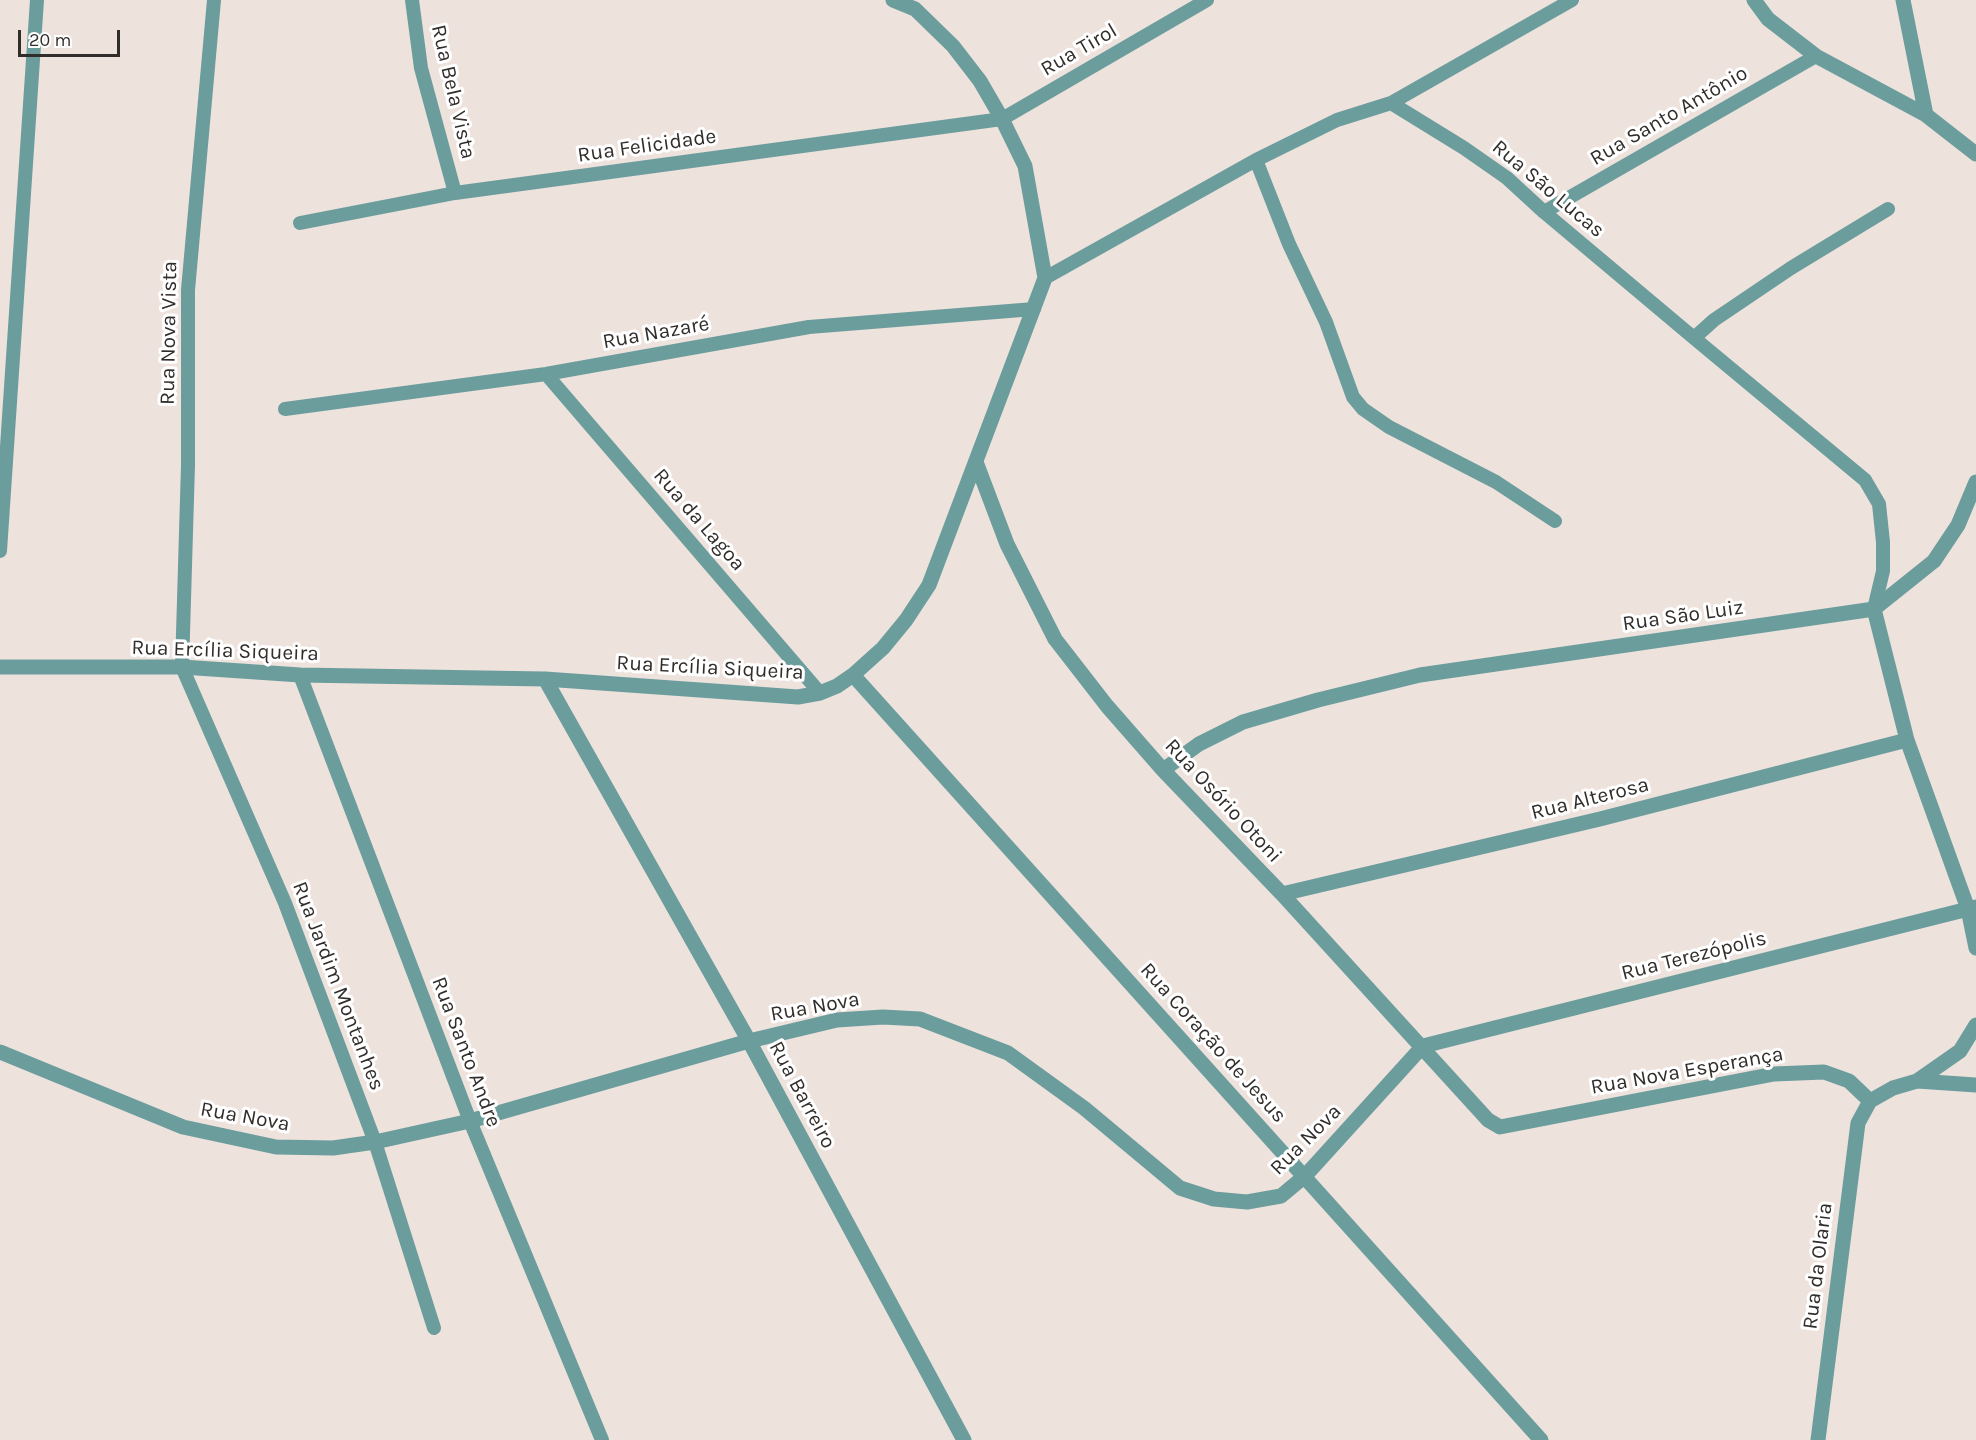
<!DOCTYPE html>
<meta charset="utf-8">
<style>
body{margin:0}
#map{position:relative;width:1976px;height:1440px;overflow:hidden;background:#eee2dd;font-family:Karla,sans-serif}
canvas{display:block}
.scale{position:absolute;left:18px;top:30px;width:102px;height:27px;box-sizing:border-box;border:3px solid #312d2b;border-top:0;padding-left:8px;font-size:18px;line-height:21px;white-space:nowrap;color:#312d2b;-webkit-text-stroke:4px #fff;paint-order:stroke}
</style>
<div id="map">
<canvas width="1976" height="1440"></canvas>
<div class="scale">20 m</div>
</div>
<script>
const context = document.querySelector('canvas').getContext('2d');
context.lineJoin = 'round';
const shape = rows => new Path2D(rows.map(r => 'M' + r).join(''));
function trace(path, color, width, dash) { context.strokeStyle = color; context.lineWidth = width; context.lineCap = dash ? 'butt' : 'round'; context.setLineDash(dash || []); context.stroke(path); }
function write(font, color, halo, rows, align = 'center') {
  context.font = font + ' Karla,sans-serif'; context.lineWidth = 6; context.setLineDash([]); context.textBaseline = 'middle'; context.strokeStyle = halo; context.fillStyle = color; for (const [text, x, y, turn = 0] of rows) {
    context.save(); context.translate(x, y); context.rotate((+turn || 0) * Math.PI / 180); context.textAlign = isNaN(turn) ? turn : align; if (halo) context.strokeText(text, 0, 0); context.fillText(text, 0, 0); context.restore();
  }
}
const lane = shape([
 [214,0,188,290,188,465,182,667,285,903,375,1142,434,1328],
 [412,0,421,68,455,193],
 [1391,103,1464,148,1507,178,1544,212,1694,338,1865,480,1879,504,1883,542,1883,571,1874,609],
 [1256,160,1289,244,1326,322,1353,397,1363,409,1389,427,1496,482,1555,521],
 [1544,212,1816,56],
 [300,223,455,193,1002,119,1207,0],
 [1045,278,1256,160,1337,120,1391,103,1572,0],
 [1694,338,1714,320,1791,268,1888,209],
 [546,374,820,693],
 [285,409,546,374,809,327,1034,309],
 [0,551,37,0],
 [300,675,470,1121,602,1440]
]);
const street = shape([
 [1754,0,1768,19,1816,56,1926,115],
 [1903,0,1926,115,1976,154],
 [976,462,1007,544,1055,639,1107,706,1163,770,1282,894,1488,1120,1500,1127,1774,1074,1824,1072,1849,1081,1870,1101],
 [1874,609,1907,740,1968,909,1976,948],
 [0,667,182,667,300,675,545,679,798,697,820,693,837,686,853,675,883,648,906,620,929,585,1045,278,1025,166,1002,119,980,81,953,46,915,9,893,0],
 [853,675,1541,1440],
 [545,679,749,1041,964,1440],
 [1163,770,1199,744,1243,722,1318,700,1420,675,1874,609,1934,561,1958,525,1976,482],
 [1282,894,1600,819,1907,740],
 [0,1052,183,1127,276,1147,333,1148,375,1142,470,1121,749,1041,837,1020,883,1017,920,1019,1008,1053,1084,1108,1180,1188,1214,1199,1247,1202,1281,1196,1305,1176,1423,1046,1976,907],
 [1917,1081,1960,1051,1976,1025],
 [1870,1101,1893,1088,1917,1081,1976,1085],
 [1818,1440,1858,1123,1870,1101]
]);
const streetNames = [
 ["Rua Tirol",1079,50,-30],
 ["Rua Bela Vista",453,92,77],
 ["Rua Santo Antônio",1669,116,-30],
 ["Rua Felicidade",647,146,-8],
 ["Rua São Lucas",1548,189,40],
 ["Rua Nova Vista",169,333,-89],
 ["Rua Nazaré",656,333,-10],
 ["Rua da Lagoa",699,520,49],
 ["Rua São Luiz",1683,616,-8],
 ["Rua Ercília Siqueira",225,651,2],
 ["Rua Ercília Siqueira",710,668,3],
 ["Rua Alterosa",1590,799,-14],
 ["Rua Osório Otoni",1223,801,47],
 ["Rua Terezópolis",1694,956,-14],
 ["Rua Jardim Montanhes",338,986,69],
 ["Rua Nova",815,1007,-10],
 ["Rua Coração de Jesus",1213,1043,48],
 ["Rua Santo Andre",466,1052,69],
 ["Rua Nova Esperança",1687,1071,-10],
 ["Rua Barreiro",802,1095,62],
 ["Rua Nova",245,1117,10],
 ["Rua Nova",1306,1140,-45],
 ["Rua da Olaria",1818,1266,-83]
];
trace(lane, '#6c9d9d', 14);
trace(street, '#6c9d9d', 15);
write('21px', '#312d2b', '#fff', streetNames);
</script>
